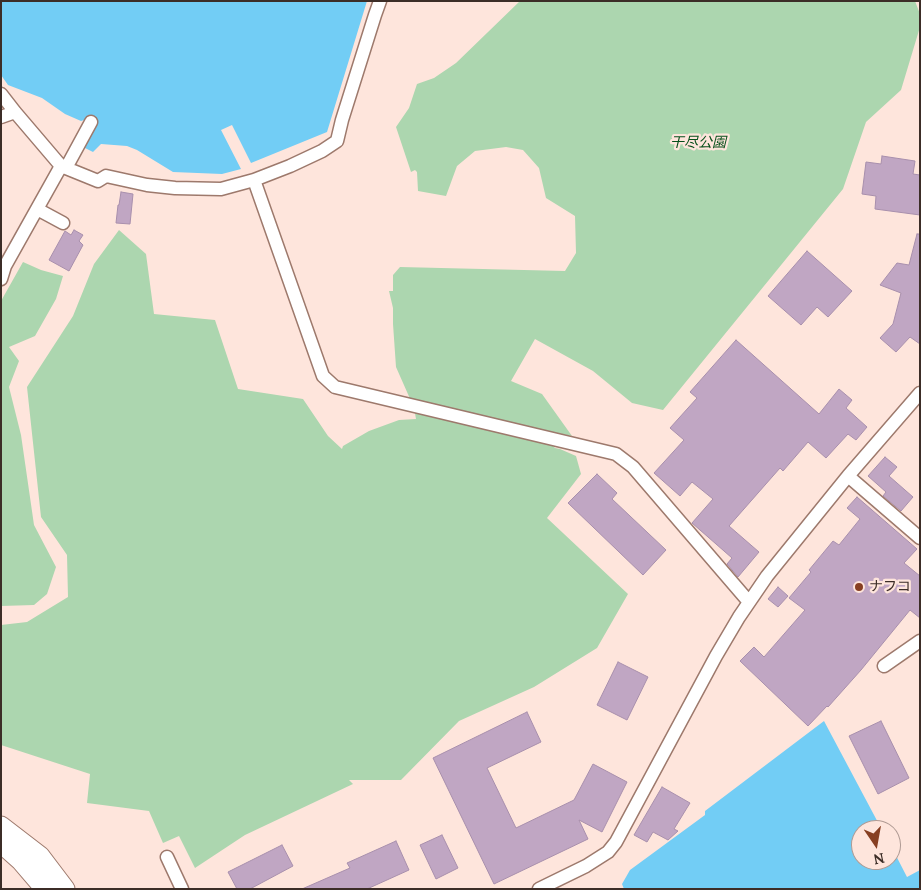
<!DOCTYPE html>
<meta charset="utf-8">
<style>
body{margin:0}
#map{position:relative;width:921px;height:890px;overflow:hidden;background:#fee5dc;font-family:Lora,serif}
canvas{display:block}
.frame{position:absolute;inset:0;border:2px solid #3c2d27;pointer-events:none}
.north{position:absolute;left:851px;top:820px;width:50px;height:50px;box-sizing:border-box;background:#fee5dc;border:1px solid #b09b94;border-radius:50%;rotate:168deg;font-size:14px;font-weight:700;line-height:20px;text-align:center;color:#3c2d27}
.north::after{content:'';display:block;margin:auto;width:18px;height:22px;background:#873f22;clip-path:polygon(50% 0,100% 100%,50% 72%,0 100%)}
</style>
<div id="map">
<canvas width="921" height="890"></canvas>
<div class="frame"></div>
<div class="north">N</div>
</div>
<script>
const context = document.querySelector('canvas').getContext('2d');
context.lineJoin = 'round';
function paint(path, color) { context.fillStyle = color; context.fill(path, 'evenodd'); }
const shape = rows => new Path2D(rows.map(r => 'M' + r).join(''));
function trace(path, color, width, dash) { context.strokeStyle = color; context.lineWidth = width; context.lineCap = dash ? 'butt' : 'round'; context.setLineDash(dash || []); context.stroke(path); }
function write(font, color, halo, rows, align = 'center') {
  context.font = font + ' Lora,"Noto Sans JP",serif'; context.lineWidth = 4.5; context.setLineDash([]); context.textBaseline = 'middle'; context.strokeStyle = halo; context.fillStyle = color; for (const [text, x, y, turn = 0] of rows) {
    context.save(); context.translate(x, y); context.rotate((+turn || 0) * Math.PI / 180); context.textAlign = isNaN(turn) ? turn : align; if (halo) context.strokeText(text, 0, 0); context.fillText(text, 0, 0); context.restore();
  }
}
const green = shape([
 [520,1,915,1,920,14,920,27,901,90,866,122,843,189,663,410,632,403,593,371,535,339,511,381,542,394,572,436,538,429,555,448,560,449,576,456,581,474,547,518,628,594,597,648,534,687,459,721,401,780,349,780,353,784,245,835,195,868,179,836,163,843,149,811,87,803,90,774,1,745,1,625,27,622,68,597,67,555,41,517,27,387,73,316,94,264,119,230,146,254,154,314,215,320,238,389,303,399,328,436,342,449,343,446,369,431,399,420,416,419,413,402,411,401,396,367,393,324,393,308,389,291,393,291,393,275,400,267,565,271,576,253,575,216,546,198,539,168,523,150,506,147,475,151,457,166,446,196,418,191,417,172,415,170,411,172,396,127,409,108,417,84,434,78,456,63],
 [23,262,41,270,63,276,56,299,35,336,9,347,19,361,9,387,21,435,34,525,56,567,47,594,34,605,1,606,1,301]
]);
const water = shape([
 [1,1,367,1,327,132,251,163,232,125,221,130,241,169,222,174,173,172,137,150,127,146,101,144,93,152,83,147,87,119,81,121,65,114,42,98,8,85,1,75],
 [824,721,882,830,861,830,861,860,891,860,891,846,907,877,920,870,920,889,624,889,622,884,630,870,705,815,705,811]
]);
const building = shape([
 [882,156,915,161,913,174,920,175,920,215,875,209,876,196,862,194,866,162,881,164,882,156],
 [121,192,133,194,130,224,116,223,118,205,119,205,121,192],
 [74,230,83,235,79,241,83,245,69,271,49,260,65,231,71,235,74,230],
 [917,234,920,234,920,344,910,337,896,352,880,338,893,324,901,293,880,285,897,263,909,265,917,234],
 [807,251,852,291,828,317,817,307,801,325,768,296,807,251],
 [736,340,819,414,839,389,852,400,846,408,867,427,856,440,848,434,826,458,808,442,783,471,780,468,729,526,759,552,738,577,727,564,732,558,692,523,713,499,692,482,680,496,654,473,684,440,670,428,697,398,690,392,736,340],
 [885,457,897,467,889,476,913,497,901,511,883,496,886,492,868,476,885,457],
 [597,474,617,493,612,499,666,550,643,575,568,503,597,474],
 [857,497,917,549,904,563,920,576,920,618,910,610,861,670,828,707,827,706,808,726,740,661,754,647,764,657,805,610,789,598,811,572,809,570,833,541,839,545,860,519,847,508,857,497],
 [778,587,788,596,778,607,768,599,778,587],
 [618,662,648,677,627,720,597,705,618,662],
 [527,712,541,742,487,768,516,828,574,800,593,764,627,782,602,832,579,820,588,839,494,884,433,758,527,712],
 [881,721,909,778,878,794,849,736,881,721],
 [662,787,690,803,674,829,678,831,668,840,653,832,647,842,634,835,662,787],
 [442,835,458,868,436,879,420,845,442,835],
 [396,841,409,870,367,889,302,889,350,868,347,863,396,841],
 [282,845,293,866,250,889,237,889,228,872,282,845]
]);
const minor = shape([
 [1,94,15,112,61,166,98,181,106,176,147,185,175,188,221,189,254,180,290,166,322,151,337,141,342,120,375,15,380,1],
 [1,117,15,112],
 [66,168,91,122],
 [254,180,323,376,335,387,616,454,633,467,749,602],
 [37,209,63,223],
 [1,265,5,266,61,166],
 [1,279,5,266],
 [848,476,920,538],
 [884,666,920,641],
 [167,857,182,889],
 [539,889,586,866,608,852,616,842,716,656,739,617,767,576,848,476,920,393]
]);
const highway = shape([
 [1,826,40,856,65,889],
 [1,843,21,861,45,889]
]);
const markers = [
 [859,587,5,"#873f22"]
];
const parkNames = [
 ["干尽公園",698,143]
];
const poiNames = [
 ["ナフコ",869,587]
];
paint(green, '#acd6af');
paint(water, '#72cdf5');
paint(building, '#c0a6c3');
trace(building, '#a88fac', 1);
trace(minor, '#9d796c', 15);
trace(highway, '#9d796c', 21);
trace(minor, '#fff', 12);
trace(highway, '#fff', 19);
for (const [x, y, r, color] of markers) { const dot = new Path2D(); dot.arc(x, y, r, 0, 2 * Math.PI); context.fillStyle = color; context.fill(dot); trace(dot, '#fee5dc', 2); }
write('italic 14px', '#064f1a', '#fee5dc', parkNames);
write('14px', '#3c2d27', '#fee5dc', poiNames, 'left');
</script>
